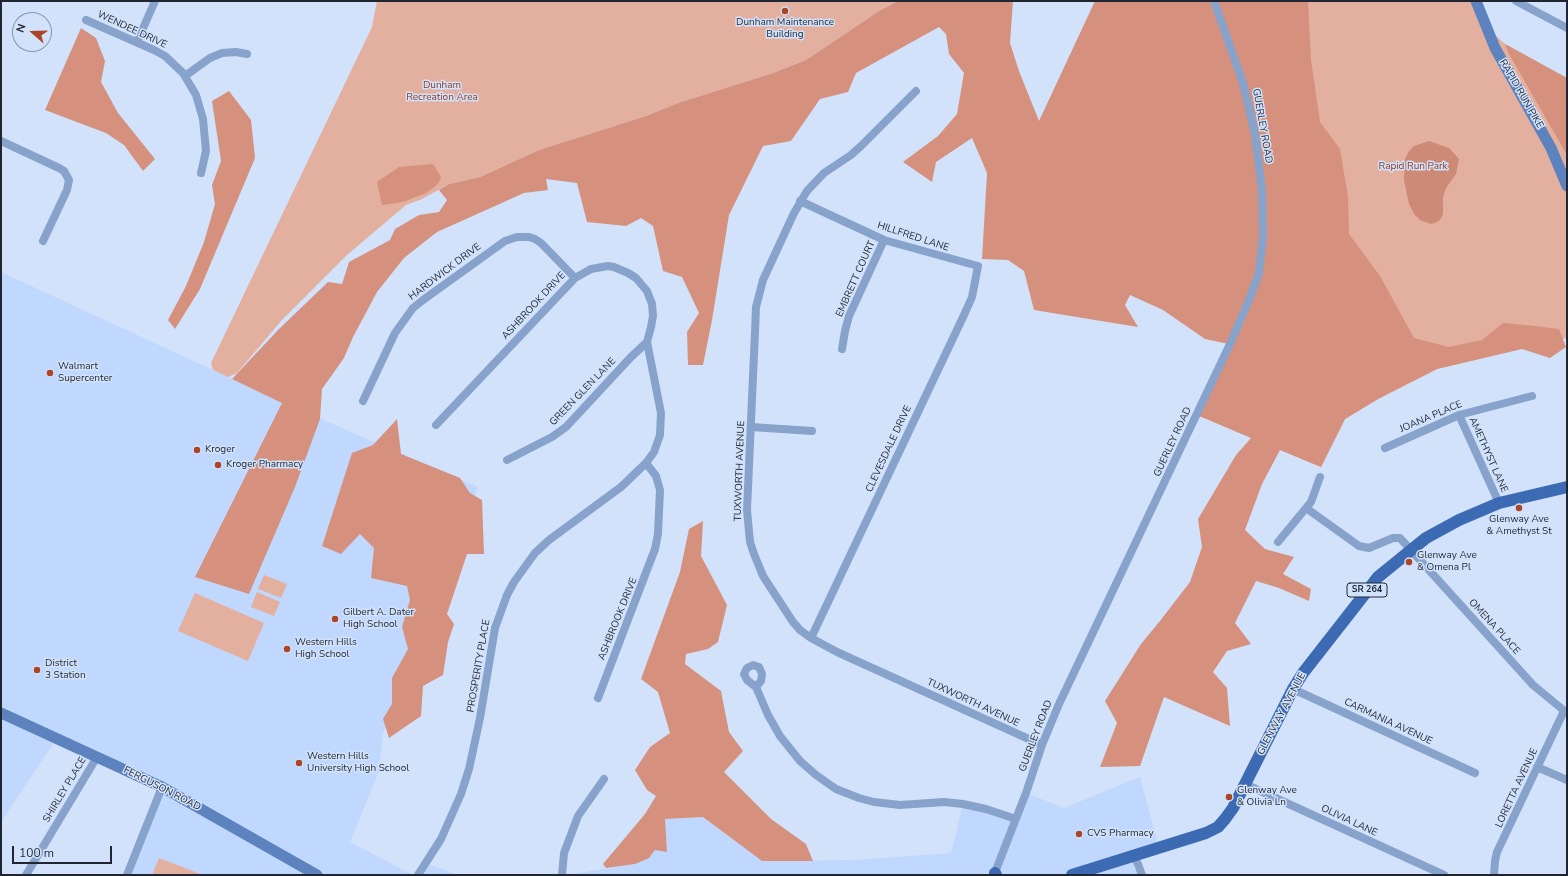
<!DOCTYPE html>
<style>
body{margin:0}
#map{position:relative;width:1568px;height:876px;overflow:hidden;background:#d2e2fb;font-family:"Nunito Sans",sans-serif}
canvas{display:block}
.frame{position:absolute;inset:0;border:2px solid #1f2632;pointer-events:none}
.north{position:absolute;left:12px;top:12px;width:40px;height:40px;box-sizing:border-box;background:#d2e2fb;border:1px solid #8a97ab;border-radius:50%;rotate:290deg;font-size:11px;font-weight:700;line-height:16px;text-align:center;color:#1f2632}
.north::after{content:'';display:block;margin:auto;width:14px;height:18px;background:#ac4426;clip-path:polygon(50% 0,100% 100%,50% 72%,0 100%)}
.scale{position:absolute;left:12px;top:846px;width:100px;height:18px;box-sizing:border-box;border:2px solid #1f2632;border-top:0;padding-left:5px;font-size:12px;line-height:14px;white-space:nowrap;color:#1f2632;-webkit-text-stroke:3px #d2e2fb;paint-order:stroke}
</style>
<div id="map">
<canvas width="1568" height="876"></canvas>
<div class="frame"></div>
<div class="north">N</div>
<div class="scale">100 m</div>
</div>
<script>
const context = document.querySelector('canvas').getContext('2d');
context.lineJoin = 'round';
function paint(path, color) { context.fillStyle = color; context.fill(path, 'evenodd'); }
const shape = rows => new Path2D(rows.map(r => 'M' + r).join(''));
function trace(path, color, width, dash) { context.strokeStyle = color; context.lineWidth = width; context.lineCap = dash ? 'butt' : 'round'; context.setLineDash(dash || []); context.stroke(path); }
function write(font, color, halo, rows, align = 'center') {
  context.font = font + ' "Nunito Sans",sans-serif'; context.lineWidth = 3; context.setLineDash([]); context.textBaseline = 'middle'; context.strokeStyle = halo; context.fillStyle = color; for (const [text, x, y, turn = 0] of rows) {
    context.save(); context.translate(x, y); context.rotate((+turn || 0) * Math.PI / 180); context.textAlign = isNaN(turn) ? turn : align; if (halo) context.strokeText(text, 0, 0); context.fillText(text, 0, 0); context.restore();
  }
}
const built = shape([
 [1,272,282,402,478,487,383,733,379,771,350,842,413,875,127,875,162,787,57,738,1,822],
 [1140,777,1159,848,1134,857,1142,875,566,875,635,864,665,819,703,817,762,861,856,860,951,853,963,804,1016,819,1026,793,1064,808],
 [425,863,458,875,418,875]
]);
const green = shape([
 [377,1,898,1,879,11,806,60,773,73,678,103,646,116,539,150,480,177,449,184,422,199,406,205,347,255,281,321,237,373,228,377,213,370,211,363,372,27],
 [1214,1,1476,1,1484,25,1505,44,1567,78,1567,338,1437,369,1378,399,1345,419,1321,467,1197,415,1230,344],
 [264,575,287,584,281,598,258,589],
 [257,592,280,602,274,616,251,607],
 [195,593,264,623,248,661,178,631],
 [159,858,203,875,152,875]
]);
const forest = shape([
 [898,1,1013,1,1010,43,1019,71,1039,121,1095,1,1308,1,1311,60,1320,122,1340,149,1348,197,1349,234,1380,276,1414,338,1449,347,1482,340,1503,323,1535,326,1559,329,1566,347,1550,358,1522,349,1437,369,1378,399,1345,419,1321,467,1280,450,1262,484,1245,530,1265,549,1294,557,1283,574,1311,589,1309,601,1279,588,1256,581,1235,623,1251,644,1227,651,1213,672,1227,688,1230,726,1164,697,1140,766,1100,767,1117,723,1105,701,1141,644,1160,621,1190,582,1202,547,1198,519,1236,455,1251,438,1197,415,1229,344,1205,339,1163,310,1130,295,1125,305,1138,327,1034,310,1024,271,1008,260,982,259,987,173,972,138,936,162,932,182,903,162,938,136,957,114,964,73,949,54,946,34,939,27,856,73,848,92,820,99,791,141,763,146,729,215,712,320,703,365,688,365,687,332,699,313,682,277,663,271,653,226,641,218,626,226,587,222,577,183,546,179,548,190,524,193,437,232,404,258,377,292,353,337,344,358,322,389,320,419,295,487,249,594,195,577,282,403,232,379,279,329,328,282,342,284,349,262,390,240,395,229,419,215,439,212,447,200,439,190,449,184,480,177,539,150,646,116,678,103,773,73,806,60,879,11],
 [81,28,96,38,105,61,101,82,118,113,155,159,143,171,124,145,106,133,45,110],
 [1505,44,1567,78,1567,155,1509,54],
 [229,91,251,120,255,158,200,289,175,329,168,320,186,286,204,242,215,204,212,185,221,161,212,101],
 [433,164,441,177,438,184,426,193,403,202,382,205,377,182,399,167],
 [397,419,401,454,460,478,470,493,482,500,484,554,467,554,447,614,454,624,448,642,443,675,423,686,421,716,389,738,383,719,392,704,392,678,408,649,402,627,410,600,407,586,371,578,374,548,360,534,341,554,322,546,352,453,373,445],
 [703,521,701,556,727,605,718,642,708,649,686,654,685,664,721,691,729,732,743,751,724,772,771,819,806,844,813,861,762,861,703,817,665,819,667,852,655,850,649,858,635,864,606,868,603,864,645,814,656,796,647,790,635,770,650,747,670,733,658,692,641,679,680,572,689,529]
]);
const water = shape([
 [1429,141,1449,148,1459,159,1456,174,1446,188,1443,197,1443,214,1440,220,1437,222,1431,224,1420,220,1414,214,1409,204,1404,180,1405,159,1409,151,1414,146]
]);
const street = shape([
 [1516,1,1567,28],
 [86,20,154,50,165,56,183,73,196,95,203,119,206,151,201,173],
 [137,42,155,1],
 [185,76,210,58,222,53,236,52,247,54],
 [916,91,861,146,851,155,824,173,807,191,794,213,763,280,756,307,755,332,747,510,750,542,754,554,763,576,793,622,800,630,811,638,837,652,1042,745],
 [1,141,59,168,64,171,69,180,67,190,43,241],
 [800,201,884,240,978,266,972,297,964,315,811,638],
 [842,349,845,331,849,316,884,240],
 [363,401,395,333,413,308,423,300,505,241,517,237,529,237,535,239,541,243,575,278],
 [1459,415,1499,503],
 [751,427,812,431],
 [1385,448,1459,415,1532,396],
 [507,460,552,437,566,427,631,357,647,342],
 [1306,508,1359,546,1369,548,1393,538,1400,538,1533,685,1567,713],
 [1278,542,1311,502,1320,477],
 [756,687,761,681,762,674,759,667,753,665,747,668,744,674,747,680,756,687,768,715,780,736,800,761,816,775,836,789,859,798,874,802,900,805,944,802,963,804,986,809,1016,819],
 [1293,689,1475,773],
 [598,698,655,549,658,534,660,490,656,476,646,463],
 [1537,767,1567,780],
 [1245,784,1444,875],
 [1134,857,1138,864,1142,875],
 [26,875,97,757],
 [127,875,162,787],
 [418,875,441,839,461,794,469,769,480,718,495,628,507,595,514,582,535,553,549,540,621,487,646,463,654,452,660,435,661,413,647,342,651,327,653,316,652,304,647,291,636,278,628,273,614,267,608,266,591,269,575,278,436,425],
 [562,875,564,853,578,816,604,779],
 [994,875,1026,793,1042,745,1059,704,1230,344,1249,300,1259,273,1263,236,1262,190,1255,134,1243,83,1214,1],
 [1494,875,1495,861,1497,852,1564,711]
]);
const secondary = shape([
 [1476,1,1495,48,1551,148,1567,186],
 [1,713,162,787,317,875]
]);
const primary = shape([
 [995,873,996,875],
 [1072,875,1206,833,1218,827,1225,819,1233,808,1293,689,1303,673,1378,577,1426,538,1459,520,1499,503,1567,487]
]);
const markers = [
 [785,11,4,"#ac4426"],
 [50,373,4,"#ac4426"],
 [197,450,4,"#ac4426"],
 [218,465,4,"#ac4426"],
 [1519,508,4,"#ac4426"],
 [1409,562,4,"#ac4426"],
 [335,619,4,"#ac4426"],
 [287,649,4,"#ac4426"],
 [37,670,4,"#ac4426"],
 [299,763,4,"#ac4426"],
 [1229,797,4,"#ac4426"],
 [1079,834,4,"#ac4426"]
];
const shields = [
 [1367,590,40]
];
const shieldNames = [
 ["SR 264",1367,590]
];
const poiNames = [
 ["Dunham Maintenance",785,23,"center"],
 ["Building",785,35,"center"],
 ["Walmart",58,367],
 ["Supercenter",58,379],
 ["Kroger",205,450],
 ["Kroger Pharmacy",226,465],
 ["Glenway Ave",1519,520,"center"],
 ["& Amethyst St",1519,532,"center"],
 ["Glenway Ave",1417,556],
 ["& Omena Pl",1417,568],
 ["Gilbert A. Dater",343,613],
 ["High School",343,625],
 ["Western Hills",295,643],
 ["High School",295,655],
 ["District",45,664],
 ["3 Station",45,676],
 ["Western Hills",307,757],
 ["University High School",307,769],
 ["Glenway Ave",1237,791],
 ["& Olivia Ln",1237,803],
 ["CVS Pharmacy",1087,834]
];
const streetNames = [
 ["WENDEE DRIVE",132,30,25],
 ["RAPID RUN PIKE",1521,94,60],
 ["GUERLEY ROAD",1262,126,80],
 ["HILLFRED LANE",913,237,18],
 ["HARDWICK DRIVE",445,272,-37],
 ["EMBRETT COURT",856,279,-66],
 ["ASHBROOK DRIVE",534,306,-47],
 ["GREEN GLEN LANE",583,392,-46],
 ["JOANA PLACE",1431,417,-23],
 ["GUERLEY ROAD",1173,442,-65],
 ["CLEVESDALE DRIVE",889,449,-65],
 ["AMETHYST LANE",1488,455,66],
 ["TUXWORTH AVENUE",740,471,-88],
 ["ASHBROOK DRIVE",618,619,-68],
 ["OMENA PLACE",1494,627,48],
 ["PROSPERITY PLACE",479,666,-80],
 ["TUXWORTH AVENUE",973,703,25],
 ["GLENWAY AVENUE",1282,714,-62],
 ["CARMANIA AVENUE",1388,722,25],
 ["GUERLEY ROAD",1036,736,-69],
 ["LORETTA AVENUE",1517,788,-65],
 ["FERGUSON ROAD",162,789,27],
 ["SHIRLEY PLACE",65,790,-59],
 ["OLIVIA LANE",1349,821,25]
];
const parkNames = [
 ["Dunham",442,86],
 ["Recreation Area",442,98],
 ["Rapid Run Park",1413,167]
];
paint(built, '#c0d8fe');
paint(green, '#e3af9f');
paint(forest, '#d5917d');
paint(water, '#cd8a76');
trace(street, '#88a3cb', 8);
trace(secondary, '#5c83be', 11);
trace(primary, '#3c6bb4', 12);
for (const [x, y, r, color] of markers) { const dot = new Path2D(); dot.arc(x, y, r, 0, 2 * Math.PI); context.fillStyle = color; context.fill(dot); trace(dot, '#d2e2fb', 1.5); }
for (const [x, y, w] of shields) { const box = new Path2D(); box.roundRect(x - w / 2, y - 7, w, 14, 3); context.fillStyle = '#d2e2fb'; context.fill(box); trace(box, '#1f2632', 1); }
write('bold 9px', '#1f2632', null, shieldNames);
write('10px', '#1f2632', '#d2e2fb', poiNames, 'left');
write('10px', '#1f2632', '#d2e2fb', streetNames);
write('10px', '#8c3a22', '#d2e2fb', parkNames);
</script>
